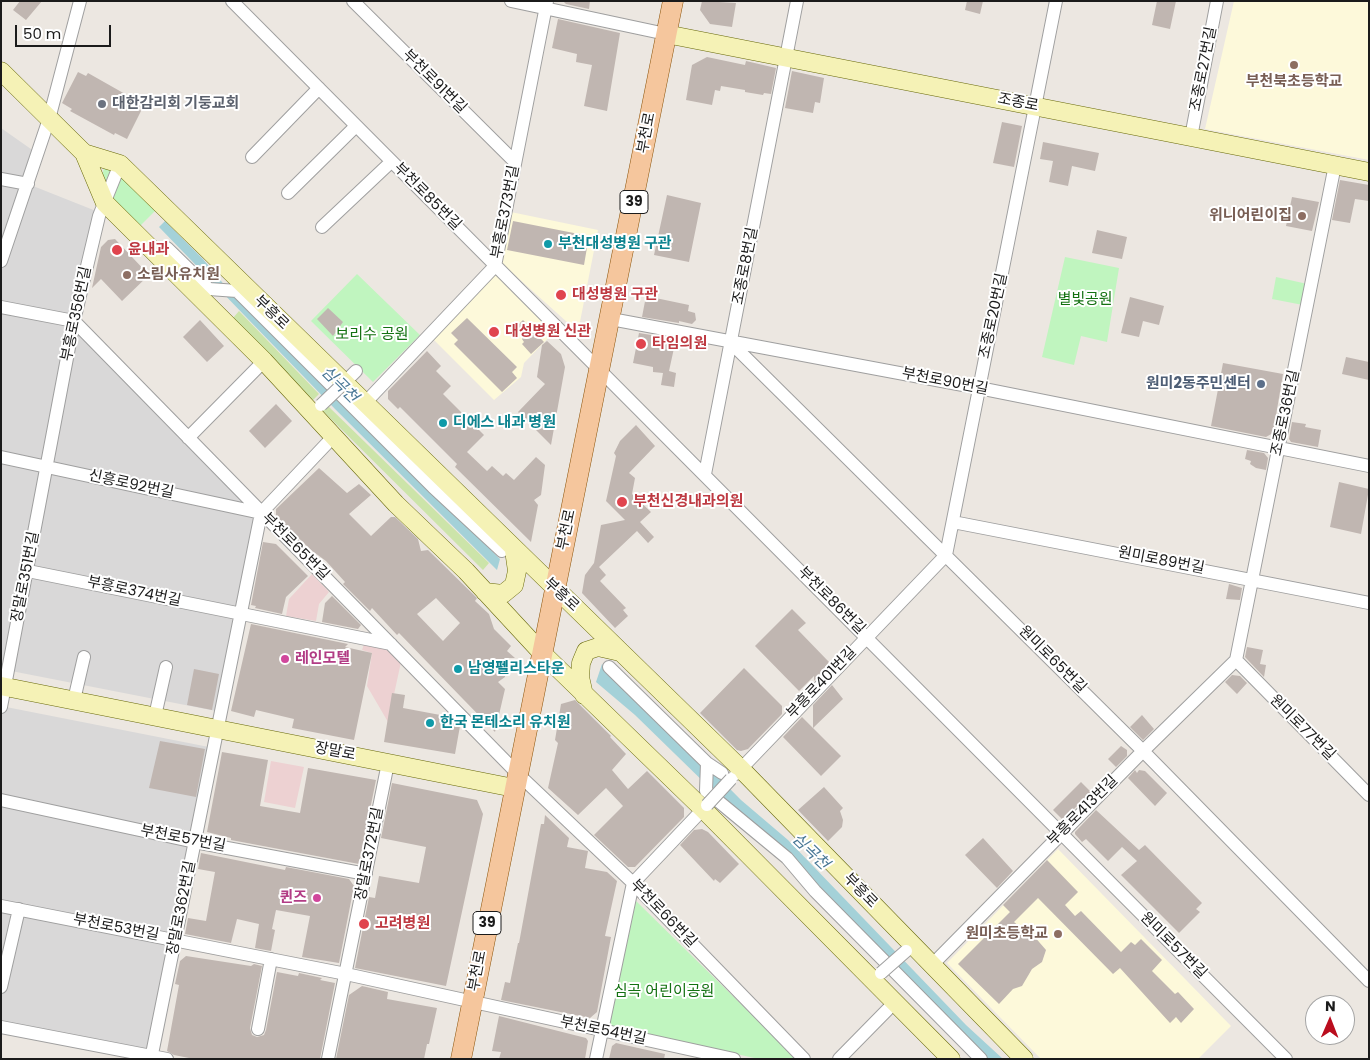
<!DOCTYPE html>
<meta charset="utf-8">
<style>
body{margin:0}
#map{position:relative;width:1370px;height:1060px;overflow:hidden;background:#ece7e1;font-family:Poppins,sans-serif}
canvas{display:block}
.frame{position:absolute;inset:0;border:2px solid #1b1b1b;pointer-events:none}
.north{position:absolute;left:1305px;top:995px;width:50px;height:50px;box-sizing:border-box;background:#fff;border:1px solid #a4a4a4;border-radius:50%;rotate:1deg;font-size:14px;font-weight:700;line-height:20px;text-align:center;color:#1b1b1b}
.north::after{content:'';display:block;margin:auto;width:18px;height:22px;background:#ba0c1d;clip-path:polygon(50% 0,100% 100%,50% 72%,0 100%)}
.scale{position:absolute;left:15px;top:25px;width:96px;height:22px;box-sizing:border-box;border:2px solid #1b1b1b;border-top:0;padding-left:6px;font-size:15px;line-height:18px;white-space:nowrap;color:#1b1b1b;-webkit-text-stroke:4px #fff;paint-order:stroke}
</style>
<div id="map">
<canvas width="1370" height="1060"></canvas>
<div class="frame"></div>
<div class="north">N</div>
<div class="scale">50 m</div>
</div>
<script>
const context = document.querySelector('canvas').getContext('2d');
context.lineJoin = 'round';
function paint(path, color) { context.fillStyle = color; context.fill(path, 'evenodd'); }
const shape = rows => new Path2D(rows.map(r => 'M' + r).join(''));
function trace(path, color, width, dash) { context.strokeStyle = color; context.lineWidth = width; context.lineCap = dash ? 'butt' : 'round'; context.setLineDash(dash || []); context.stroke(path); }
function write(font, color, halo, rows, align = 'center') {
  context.font = font + ' Poppins,"Noto Sans KR",sans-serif'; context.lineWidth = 4; context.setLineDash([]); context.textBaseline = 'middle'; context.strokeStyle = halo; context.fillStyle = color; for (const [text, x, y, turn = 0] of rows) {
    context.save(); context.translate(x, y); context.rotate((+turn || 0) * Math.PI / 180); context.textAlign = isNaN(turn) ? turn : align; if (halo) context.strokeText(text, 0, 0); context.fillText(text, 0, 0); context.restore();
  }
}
const residential = shape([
 [1,128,38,154,28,184,101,213,74,321,261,513,221,712,1,669,1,457,47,467,74,321,1,307],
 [1,310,70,324,44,462,1,453],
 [1,706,214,748,152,1056,1,1027]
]);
const commercial = shape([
 [312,574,329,592,319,604,316,621,286,616,289,599],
 [364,644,386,648,401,662,388,722,367,686,372,653,362,650],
 [271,761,304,767,295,808,264,802]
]);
const education = shape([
 [1234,1,1369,1,1369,160,1205,129],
 [506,211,598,230,578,332,496,258],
 [495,266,558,328,524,363,521,377,494,400,430,336],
 [1058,849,1231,1026,1198,1059,1041,1059,947,963]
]);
const grass = shape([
 [239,311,319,394,313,400,233,318],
 [328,406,489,563,483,570,322,410]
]);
const park = shape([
 [105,163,161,205,134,232,99,190],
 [1065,257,1119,268,1107,342,1081,336,1074,365,1042,357],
 [357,274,420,335,373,382,311,321],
 [1276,277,1312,285,1308,306,1272,299],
 [636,901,797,1059,759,1059,609,1026]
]);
const water = shape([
 [165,221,203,259,226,287,500,559,497,570,335,409,159,227],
 [602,664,636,694,741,800,788,840,966,1025,1003,1059,988,1059,635,715,596,682]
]);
const building = shape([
 [20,1,42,1,26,20,13,10],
 [563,1,590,1,589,9,566,4],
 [702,1,736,3,732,27,710,24,700,10],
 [967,1,983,1,980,14,965,10],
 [1157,1,1176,1,1170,29,1152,25],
 [558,19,620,33,607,111,584,106,592,65,576,62,577,54,552,48],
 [707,57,745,65,746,61,776,68,771,94,764,93,763,95,745,92,745,90,721,86,720,91,715,90,712,105,686,100,692,65],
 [792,71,824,78,820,103,815,102,813,113,785,108],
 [78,72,86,76,88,73,141,103,139,105,143,107,127,139,115,133,114,135,70,111,72,109,62,103],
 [1002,122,1022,126,1014,167,993,163],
 [1043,142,1099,153,1095,171,1072,166,1068,186,1049,182,1053,161,1040,159],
 [1340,180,1369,185,1369,201,1355,199,1350,223,1332,220],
 [667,195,701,203,689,262,654,255],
 [1292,197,1319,202,1312,231,1286,226],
 [513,221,589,236,584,265,507,250],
 [1097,230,1127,237,1122,259,1092,253],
 [115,239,149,275,122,301,101,279,92,288,101,247,108,240],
 [646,296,689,305,688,311,695,313,696,320,692,324,679,321,679,323,642,317],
 [1130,297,1164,306,1159,325,1143,321,1139,337,1121,333],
 [328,308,343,322,333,336,317,319],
 [467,318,517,367,512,372,517,378,502,392,454,344,458,340,451,333],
 [200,320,224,346,207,362,183,337],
 [523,320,544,342,531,354,522,344,524,342,522,339,523,337,515,328],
 [639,333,676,339,669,371,676,373,674,387,661,385,663,373,653,372,653,367,633,363],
 [547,341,561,354,565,367,551,445,518,412,545,384,537,377,542,345],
 [427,351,441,366,436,371,451,386,443,394,484,435,467,452,487,471,492,466,503,476,506,473,514,480,536,457,545,465,541,495,534,500,538,505,531,542,455,467,457,464,400,407,398,409,388,399,388,391],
 [1346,357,1369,362,1369,380,1342,374],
 [1223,363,1283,374,1273,433,1266,437,1211,426],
 [276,404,292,421,265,448,249,431],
 [1292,422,1306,424,1305,427,1321,430,1318,447,1291,442,1289,439],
 [636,425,655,446,629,473,635,478,632,494,651,512,640,522,654,537,648,543,637,531,599,567,606,575,600,581,626,608,623,610,628,616,615,628,582,593,585,575,594,563,601,525,625,520,606,501,616,456,614,453,620,441],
 [1247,450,1264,453,1268,458,1266,470,1256,468,1250,464,1251,461,1245,459],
 [319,468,347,493,359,484,371,495,349,514,371,536,391,517,395,517,418,539,421,551,428,550,477,598,475,601,489,614,494,629,511,646,507,651,515,658,505,658,505,677,498,682,505,689,495,732,399,633,397,635,372,608,370,611,343,584,345,582,326,561,311,550,276,516,276,509],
 [436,598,460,623,443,641,417,614],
 [1339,482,1369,489,1361,534,1330,527],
 [263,542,276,544,308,576,286,597,282,614,255,608,256,606,251,605],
 [1229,584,1242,588,1240,600,1226,599],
 [332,596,361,625,358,629,322,622,325,603],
 [792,609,806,623,798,630,829,662,814,681,814,676,799,691,755,646],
 [251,624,348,644,345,647,372,653,354,740,292,728,294,719,256,710,254,717,231,711],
 [1247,647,1263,650,1260,664,1266,665,1264,677,1245,657],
 [744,668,782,706,782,714,748,749,741,751,737,750,700,713],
 [194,669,219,674,212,710,187,705],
 [1232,675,1240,676,1247,683,1237,694,1225,682],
 [832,685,843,699,813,728,841,756,821,776,783,737,802,717,813,728,813,705],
 [392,693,405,695,403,708,451,717,460,726,455,754,384,742],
 [575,700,611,736,610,737,626,754,612,770,628,789,647,771,684,808,684,817,635,867,628,867,594,835,623,806,606,788,578,815,548,788,558,743,555,740,561,704],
 [1142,715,1154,729,1143,740,1130,727],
 [160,741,205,749,196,797,149,788],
 [1121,746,1127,750,1127,756,1116,767,1108,759],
 [222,752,268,760,260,806,300,813,308,768,376,780,359,864,231,840,231,838,207,832],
 [1135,770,1137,773,1139,770,1145,771,1167,793,1155,806,1128,778],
 [1081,782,1091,792,1063,820,1053,810],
 [392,783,477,800,483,814,446,986,355,968,369,897,375,898,379,876,419,883,426,847,381,838],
 [824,787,843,808,840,811,843,820,842,827,828,841,798,810],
 [1096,810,1139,850,1145,845,1202,903,1196,909,1200,912,1179,933,1121,875,1137,861,1122,847,1108,861,1086,839,1082,842,1075,834,1075,832],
 [545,815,569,838,567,847,588,851,585,868,607,872,617,881,605,936,611,937,597,1012,590,1018,501,1000,505,982,510,983,518,943,519,943,541,824,544,824],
 [702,829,708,832,739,864,720,883,715,879,714,881,680,845,694,830],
 [983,838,1013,871,997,888,965,855],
 [201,853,285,870,286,867,349,879,354,886,339,963,302,957,310,916,276,910,272,929,275,930,271,951,255,948,259,924,237,919,231,943,185,934,188,918,206,921,215,872,198,869],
 [1047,860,1078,892,1065,905,1075,916,1081,911,1121,952,1131,942,1135,945,1141,939,1162,960,1152,971,1175,994,1178,992,1194,1009,1181,1023,1176,1017,1170,1023,1120,968,1113,974,1038,898,1014,922,1031,936,1033,935,1046,950,1042,962,1032,969,1022,986,1013,989,999,1004,958,964,1010,912,1003,905],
 [186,956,251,966,254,964,262,966,250,1028,252,1035,257,1037,264,1035,266,1030,277,972,298,976,299,973,322,978,320,980,335,983,320,1059,194,1059,174,1055,167,1051,179,985,175,984,180,961],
 [362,986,388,992,387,999,437,1008,429,1044,427,1044,424,1059,336,1059,349,995],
 [499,1016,586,1038,588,1041,585,1059,499,1059,501,1052,492,1051],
 [616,1043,665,1054,664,1059,609,1059,612,1046]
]);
const street = shape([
 [232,1,1286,1059],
 [353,1,515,162],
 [511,1,666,34],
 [1191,137,1217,1],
 [252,157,319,88],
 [1,179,28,184],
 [288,193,356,126],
 [322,227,391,162],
 [167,248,209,289,237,291,433,487,502,551],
 [1,261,49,119,80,1],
 [1,307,74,321],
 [611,319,979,388,1369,466],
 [74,321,517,773,633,883,804,1059],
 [731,343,1143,751,1369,981],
 [344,383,356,371],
 [364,404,495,266,547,1],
 [188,438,264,361],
 [1,457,261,513],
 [705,474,797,1],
 [953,522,1369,603],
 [28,571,391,644],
 [1236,660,1335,165],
 [1236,660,1369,795],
 [609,667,707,763,722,773],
 [74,700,84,657],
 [1,707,74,321,99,216,120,164],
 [155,716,166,667],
 [707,763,706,791,787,858,815,891,981,1059],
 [736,774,946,555,1056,1],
 [1,800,195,842,366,874],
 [1,906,346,974,734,1059],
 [932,965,1143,751,1236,660],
 [1,987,19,909],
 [1,1027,167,1059],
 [258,1029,271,959],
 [151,1059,261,513,333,437],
 [328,1059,388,763],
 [596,1059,633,883,707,805],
 [839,1059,895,1002]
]);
const secondary = shape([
 [666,34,1369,172],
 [1,71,84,153,105,203,264,361,396,504,466,571,541,652,703,809,951,1059],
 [84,153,120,164,741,769,1024,1059],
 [485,592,503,594,514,585,517,571,514,550],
 [1,686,514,788],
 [584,695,580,677,581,663,586,651,598,647,620,652]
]);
const primary = shape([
 [461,1059,673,1]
]);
const streetBridge = shape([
 [321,405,344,383],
 [707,805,731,779],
 [881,973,906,951]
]);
const markers = [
 [1294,65,5,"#8d6e63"],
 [102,104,5,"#6b7280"],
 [1302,216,5,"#8d6e63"],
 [548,244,5,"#0f9aa8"],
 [117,250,6,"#e0444e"],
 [127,275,5,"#8d6e63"],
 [561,295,6,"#e0444e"],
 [494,332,6,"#e0444e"],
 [641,344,6,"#e0444e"],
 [1261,384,5,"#5c6f8a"],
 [443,423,5,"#0f9aa8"],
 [622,502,6,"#e0444e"],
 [285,659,5,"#d1479c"],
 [458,669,5,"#0f9aa8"],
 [430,723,5,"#0f9aa8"],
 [317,898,5,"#d1479c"],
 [364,924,6,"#e0444e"],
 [1058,934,5,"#8d6e63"]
];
const shields = [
 [634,202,28],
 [487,923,28]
];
const shieldNames = [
 ["39",634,202],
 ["39",487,923]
];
const streetNames = [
 ["조종로27번길",1204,69,-79],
 ["부천로91번길",434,82,45],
 ["조종로",1018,103,11],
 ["부천로",647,133,-79],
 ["부천로85번길",427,197,45],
 ["부흥로373번길",506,212,-79],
 ["조종로8번길",746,266,-79],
 ["부흥로",271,313,44],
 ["부흥로356번길",77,314,-78],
 ["조종로20번길",994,316,-78],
 ["부천로90번길",945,382,11],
 ["조종로36번길",1286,413,-78],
 ["신흥로92번길",131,485,12],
 ["부천로",567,530,-78],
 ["부천로65번길",295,547,45],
 ["원미로89번길",1161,561,11],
 ["장말로351번길",26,577,-79],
 ["부흥로374번길",134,592,12],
 ["부흥로",561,595,43],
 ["부천로86번길",831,601,45],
 ["원미로65번길",1052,660,45],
 ["부흥로401번길",822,683,-46],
 ["원미로77번길",1302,728,45],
 ["장말로",335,752,11],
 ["부흥로413번길",1083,811,-45],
 ["부천로57번길",183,839,11],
 ["장말로372번길",370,854,-79],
 ["부흥로",860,891,46],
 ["장말로362번길",182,908,-79],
 ["부천로66번길",663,914,46],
 ["부천로53번길",116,928,11],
 ["원미로57번길",1173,946,45],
 ["부천로",478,971,-79],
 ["부천로54번길",603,1031,12]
];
const educationNames = [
 ["부천북초등학교",1294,82,"center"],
 ["위니어린이집",1292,216],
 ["소림사유치원",137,275,"left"],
 ["원미초등학교",1048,934]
];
const worshipNames = [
 ["대한감리회 기둥교회",112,104]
];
const cultureNames = [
 ["부천대성병원 구관",558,244],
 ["디에스 내과 병원",453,423],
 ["남영펠리스타운",468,669],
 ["한국 몬테소리 유치원",440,723]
];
const healthNames = [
 ["윤내과",128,250],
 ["대성병원 구관",572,295],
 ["대성병원 신관",505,332],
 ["타임의원",652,344],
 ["부천신경내과의원",633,502],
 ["고려병원",375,924]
];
const parkNames = [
 ["별빛공원",1085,300],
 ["보리수 공원",372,335],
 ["심곡 어린이공원",664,992]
];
const serviceNames = [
 ["원미2동주민센터",1251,384]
];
const hotelNames = [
 ["레인모텔",295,659],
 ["퀸즈",307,898,"right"]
];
const waterNames = [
 ["심곡천",339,385,45],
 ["심곡천",810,852,44]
];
paint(residential, '#d9d8d8');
paint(commercial, '#edd1d2');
paint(education, '#fdf9da');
paint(grass, '#cce4a9');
paint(park, '#c0f5bf');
paint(water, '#a4d1d8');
paint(building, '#c0b6b1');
trace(street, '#9f9f9f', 14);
trace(secondary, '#68690b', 19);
trace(primary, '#895209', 21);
trace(street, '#fff', 12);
trace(secondary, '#f5f2b6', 18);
trace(primary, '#f5c69d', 20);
trace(streetBridge, '#9f9f9f', 14, []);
trace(streetBridge, '#fff', 12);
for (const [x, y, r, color] of markers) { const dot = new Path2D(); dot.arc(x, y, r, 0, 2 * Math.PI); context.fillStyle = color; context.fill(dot); trace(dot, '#fff', 2); }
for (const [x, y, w] of shields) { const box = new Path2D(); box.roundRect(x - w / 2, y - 11.5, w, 23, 4); context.fillStyle = '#fff'; context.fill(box); trace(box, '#1b1b1b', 1); }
write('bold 14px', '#1b1b1b', null, shieldNames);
write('15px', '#1b1b1b', '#fff', streetNames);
write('bold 15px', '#785e54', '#fff', educationNames, 'right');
write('bold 15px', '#5b616d', '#fff', worshipNames, 'left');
write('bold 15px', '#0d838f', '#fff', cultureNames, 'left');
write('bold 15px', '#be3a42', '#fff', healthNames, 'left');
write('15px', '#137111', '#fff', parkNames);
write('bold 15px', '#4e5e75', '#fff', serviceNames, 'right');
write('bold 15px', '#b23c85', '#fff', hotelNames, 'left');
write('italic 16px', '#487795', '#fff', waterNames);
</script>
